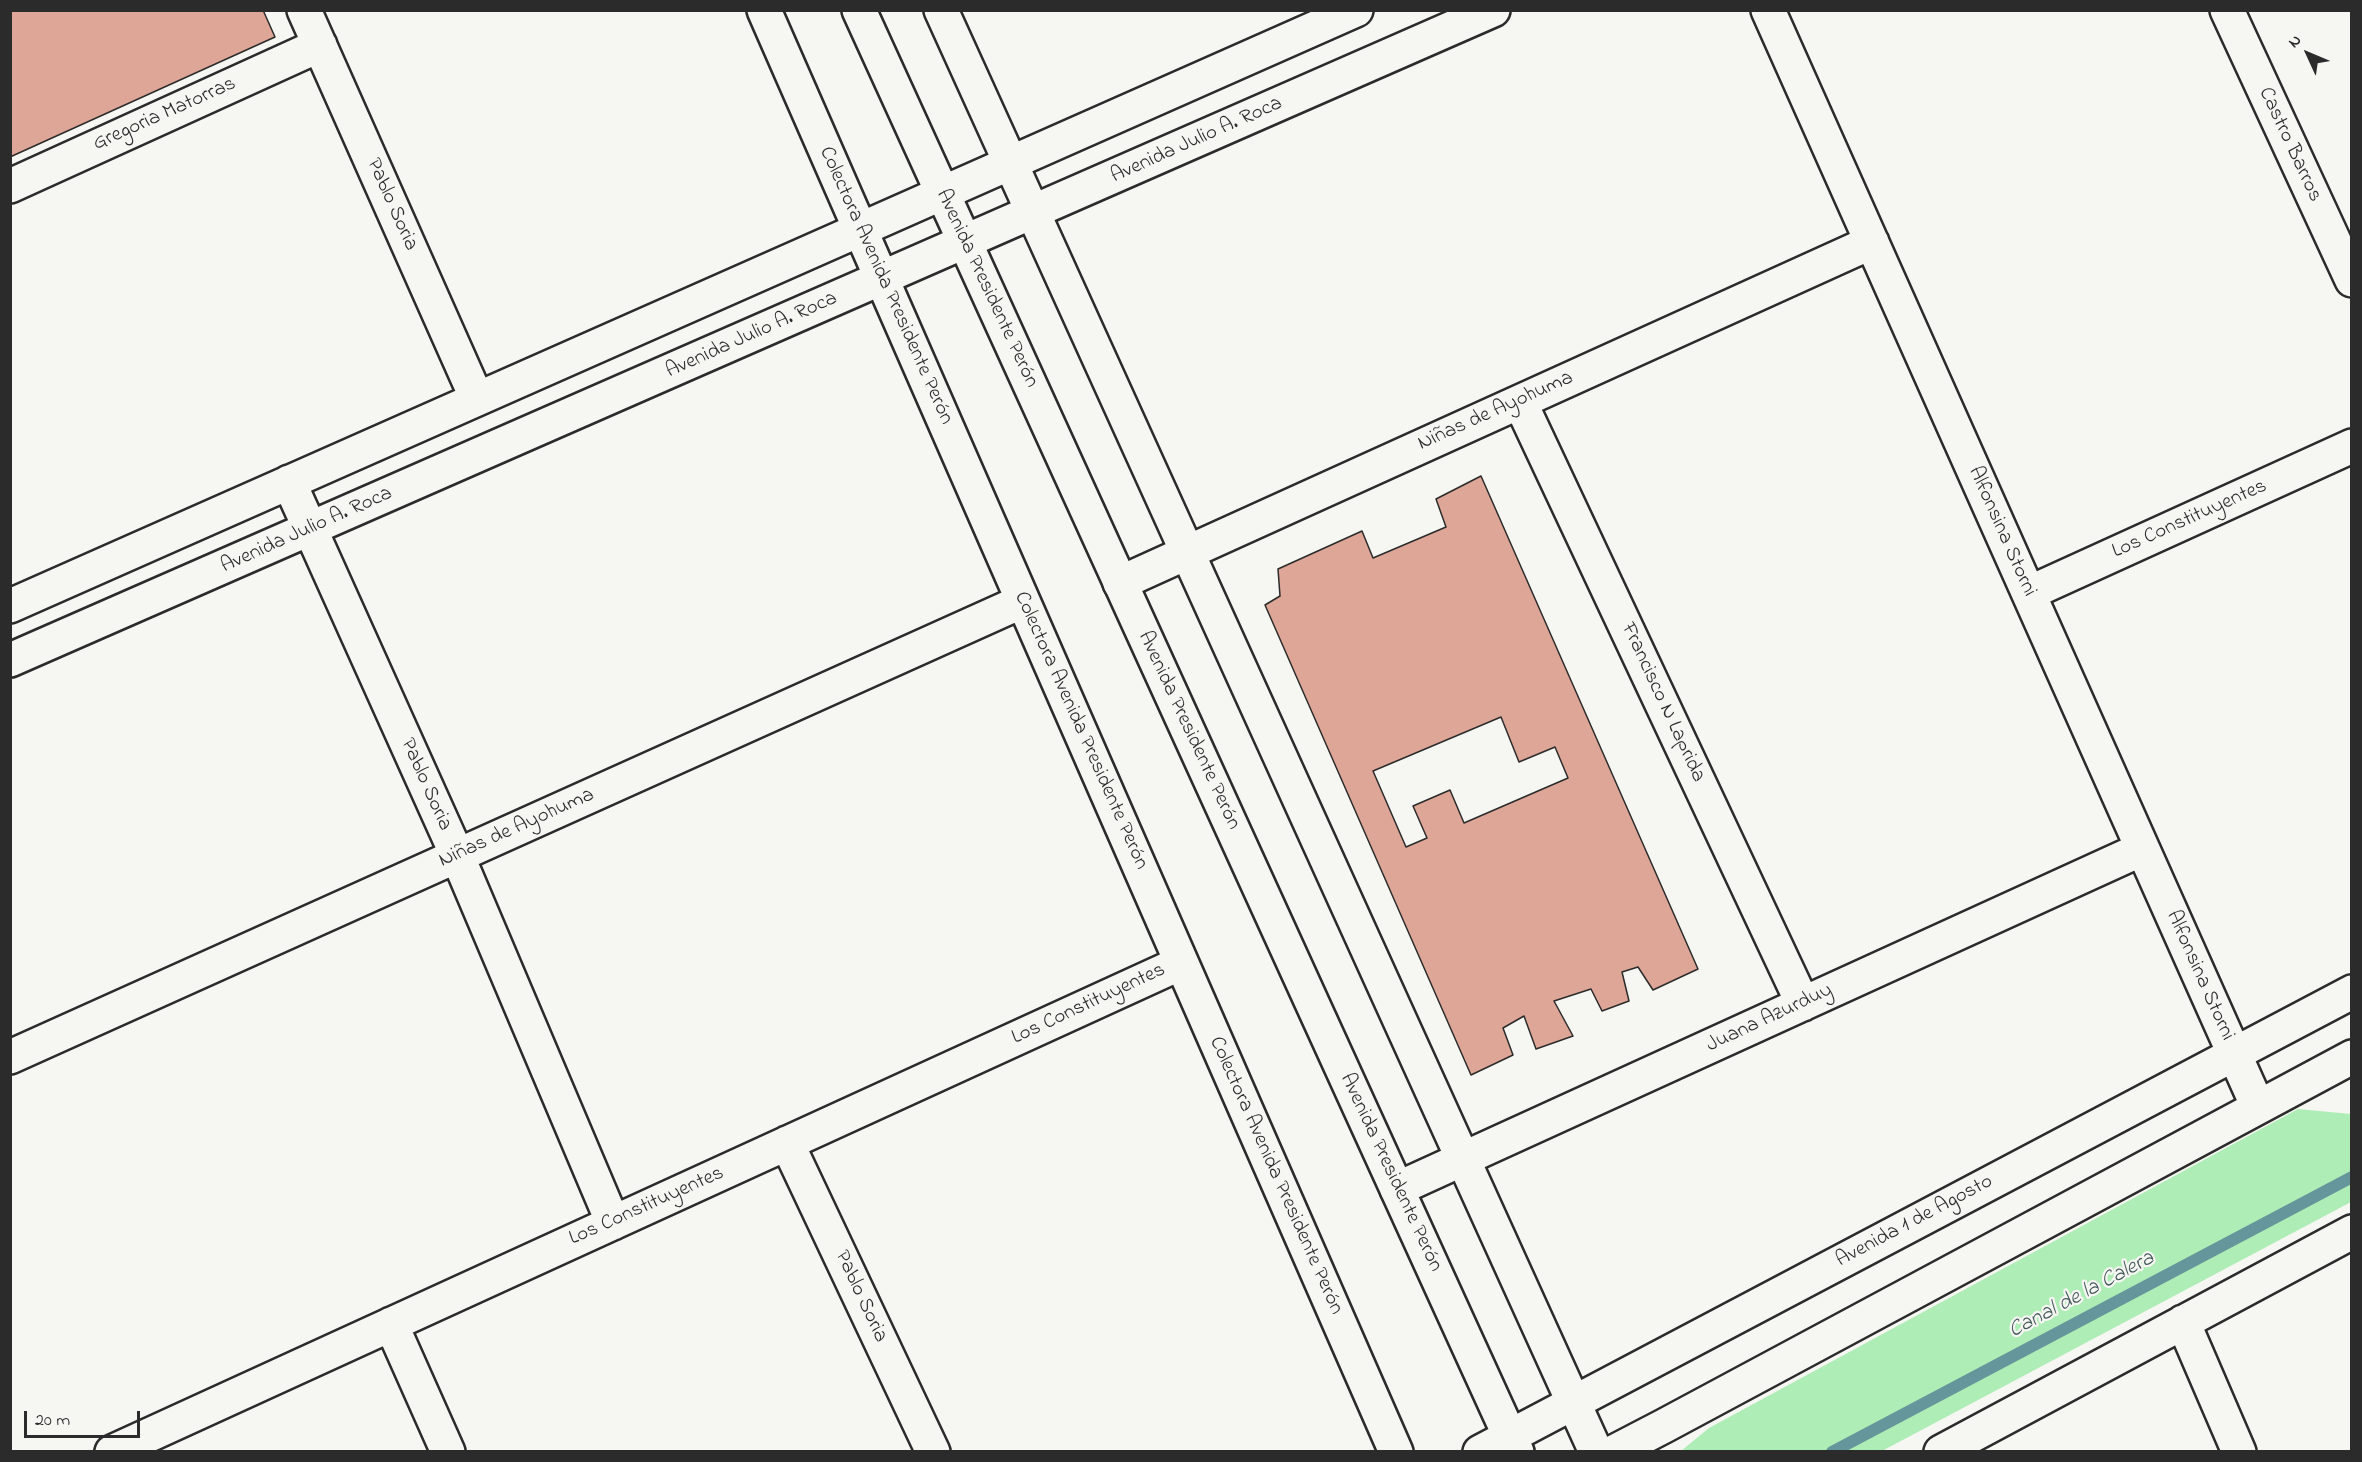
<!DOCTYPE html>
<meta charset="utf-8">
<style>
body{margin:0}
#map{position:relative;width:2362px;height:1462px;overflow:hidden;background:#f6f6f2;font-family:"Indie Flower",sans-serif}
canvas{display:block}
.frame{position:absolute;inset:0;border:12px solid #2b2b2b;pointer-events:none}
.north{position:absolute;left:2278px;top:24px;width:60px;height:60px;-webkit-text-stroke:4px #f6f6f2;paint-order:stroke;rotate:314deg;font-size:16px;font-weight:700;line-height:24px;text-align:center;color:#2b2b2b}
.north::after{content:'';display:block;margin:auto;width:21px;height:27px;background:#2b2b2b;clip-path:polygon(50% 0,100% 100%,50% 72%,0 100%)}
.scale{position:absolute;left:24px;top:1411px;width:116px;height:27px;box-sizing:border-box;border:3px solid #2b2b2b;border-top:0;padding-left:8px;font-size:18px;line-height:21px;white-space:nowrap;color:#2b2b2b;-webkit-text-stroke:4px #f6f6f2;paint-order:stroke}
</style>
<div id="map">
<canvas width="2362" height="1462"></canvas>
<div class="frame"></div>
<div class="north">N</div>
<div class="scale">20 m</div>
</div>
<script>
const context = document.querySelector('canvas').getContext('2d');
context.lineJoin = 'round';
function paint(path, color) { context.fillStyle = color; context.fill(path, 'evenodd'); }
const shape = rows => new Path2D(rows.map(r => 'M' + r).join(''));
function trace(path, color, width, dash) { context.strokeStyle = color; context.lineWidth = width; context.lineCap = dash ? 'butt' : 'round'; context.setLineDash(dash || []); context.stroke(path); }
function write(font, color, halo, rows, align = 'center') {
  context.font = font + ' "Indie Flower",sans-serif'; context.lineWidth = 4.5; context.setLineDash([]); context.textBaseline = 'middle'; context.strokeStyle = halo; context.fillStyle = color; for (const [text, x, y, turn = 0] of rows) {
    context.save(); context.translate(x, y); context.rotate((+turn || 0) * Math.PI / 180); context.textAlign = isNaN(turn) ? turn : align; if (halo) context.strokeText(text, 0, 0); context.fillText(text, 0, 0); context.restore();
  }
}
const green = shape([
 [2298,1109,2351,1114,2351,1202,1882,1451,1681,1451,1709,1428]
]);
const stream = shape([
 [1832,1452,2352,1177]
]);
const building = shape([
 [10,10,263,10,275,37,10,157,10,10],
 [1481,476,1698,969,1653,990,1638,967,1622,972,1629,1001,1602,1011,1591,989,1554,1001,1573,1036,1536,1049,1524,1016,1503,1028,1513,1055,1471,1075,1265,605,1280,596,1278,569,1362,531,1373,558,1446,527,1436,499,1481,476],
 [1501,717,1519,762,1555,747,1568,778,1464,823,1450,790,1413,806,1427,838,1406,847,1373,771,1501,717]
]);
const street = shape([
 [304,10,477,399],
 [764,10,1396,1452],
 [1768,10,2258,1107],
 [2227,10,2352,280],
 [10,186,320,45],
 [1520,402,1803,1004],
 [289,482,457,855,613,1223],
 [1120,583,1872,242],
 [2029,593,2352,446],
 [10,606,1356,10],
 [10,660,1493,10],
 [10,1057,1023,601],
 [787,1143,933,1452],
 [1397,1189,2142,849],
 [2183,1322,2239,1452],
 [391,1324,448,1452],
 [1573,1403,2352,992],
 [112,1452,1181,963],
 [1614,1452,1664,1426,2352,1057],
 [1941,1452,2352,1232]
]);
const secondary = shape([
 [859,10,1517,1452],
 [941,10,1596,1452],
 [1480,1452,1573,1403]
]);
const streetNames = [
 ["Gregoria Matorras",165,115,-24],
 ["Avenida Julio A. Roca",1197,141,-24],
 ["Castro Barros",2289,145,65],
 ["Pablo Soria",391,205,66],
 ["Colectora Avenida Presidente Perón",885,286,66],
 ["Avenida Presidente Perón",986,289,65],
 ["Avenida Julio A. Roca",752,336,-24],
 ["Niñas de Ayohuma",1496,412,-24],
 ["Los Constituyentes",2190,520,-24],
 ["Avenida Julio A. Roca",307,531,-24],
 ["Alfonsina Storni",2001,532,66],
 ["Francisco N Laprida",1662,703,65],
 ["Colectora Avenida Presidente Perón",1080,731,66],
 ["Avenida Presidente Perón",1188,731,65],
 ["Pablo Soria",425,785,66],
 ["Niñas de Ayohuma",517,829,-24],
 ["Alfonsina Storni",2199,976,66],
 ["Los Constituyentes",1089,1005,-25],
 ["Juana Azurduy",1770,1019,-25],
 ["Avenida Presidente Perón",1390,1173,65],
 ["Colectora Avenida Presidente Perón",1275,1176,66],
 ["Los Constituyentes",647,1207,-24],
 ["Avenida 1 de Agosto",1915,1222,-28],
 ["Pablo Soria",860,1297,65]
];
const waterNames = [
 ["Canal de la Calera",2082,1296,-28]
];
paint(green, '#aeedb5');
trace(stream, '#65969b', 12);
paint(building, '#dea697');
trace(building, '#2b2b2b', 1.5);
trace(street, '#2b2b2b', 38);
trace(secondary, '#2b2b2b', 38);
trace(street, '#f6f6f2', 33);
trace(secondary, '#f6f6f2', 33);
write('21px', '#2b2b2b', '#f6f6f2', streetNames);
write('italic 22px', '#43585a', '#f6f6f2', waterNames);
</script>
